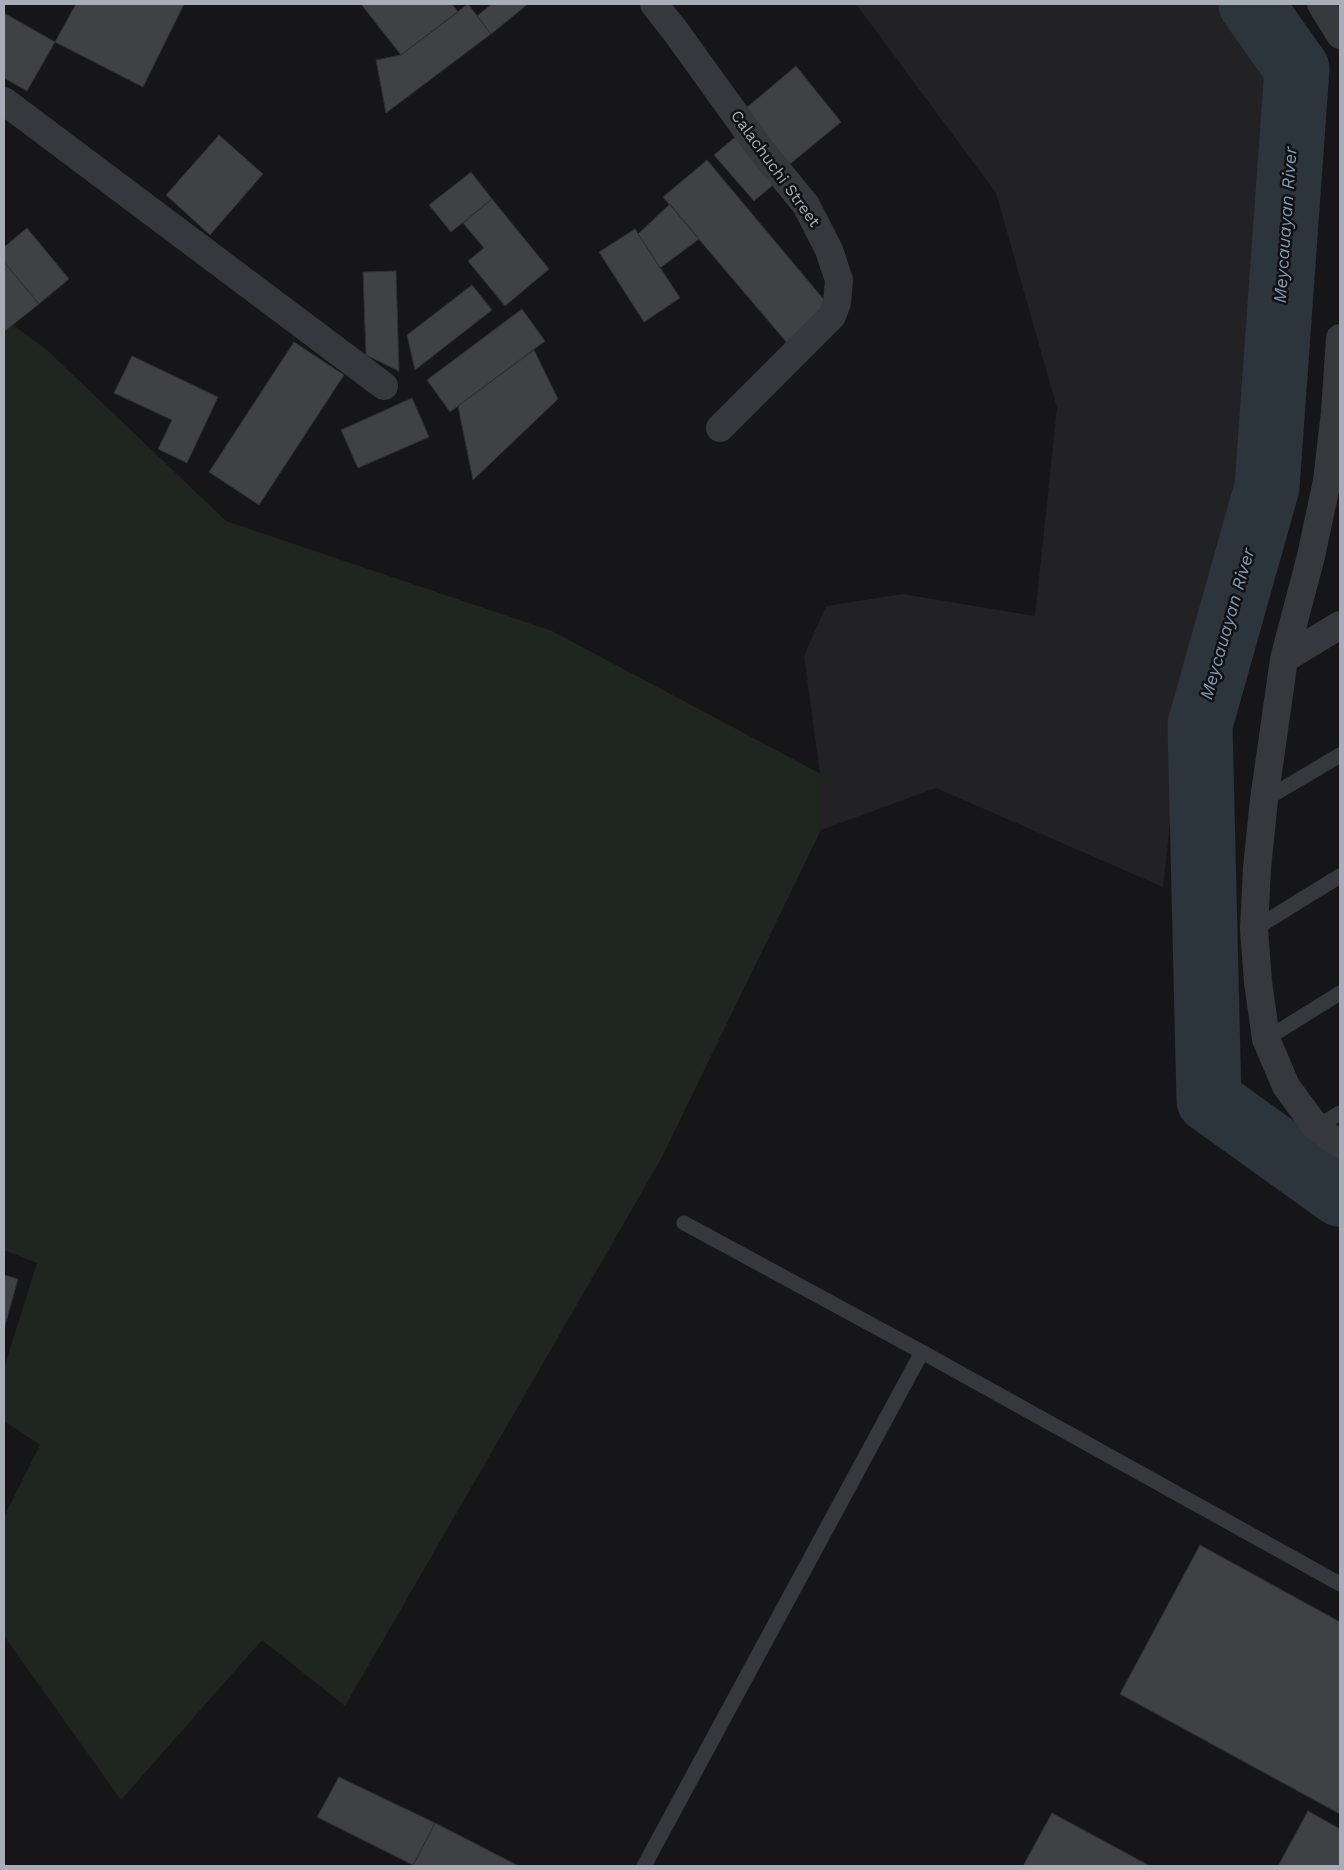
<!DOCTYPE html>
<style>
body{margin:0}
#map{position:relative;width:1344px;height:1870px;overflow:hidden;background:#161618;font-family:"Work Sans",sans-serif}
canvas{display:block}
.frame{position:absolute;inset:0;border:5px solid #a8adb8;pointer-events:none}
</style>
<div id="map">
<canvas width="1344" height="1870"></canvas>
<div class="frame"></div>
</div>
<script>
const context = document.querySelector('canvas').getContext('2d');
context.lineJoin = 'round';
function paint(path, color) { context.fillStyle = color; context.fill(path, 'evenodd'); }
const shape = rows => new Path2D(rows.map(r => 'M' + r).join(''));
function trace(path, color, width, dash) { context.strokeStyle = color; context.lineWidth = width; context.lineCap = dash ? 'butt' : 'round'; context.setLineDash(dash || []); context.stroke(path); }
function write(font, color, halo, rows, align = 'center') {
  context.font = font + ' "Work Sans",sans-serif'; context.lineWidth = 5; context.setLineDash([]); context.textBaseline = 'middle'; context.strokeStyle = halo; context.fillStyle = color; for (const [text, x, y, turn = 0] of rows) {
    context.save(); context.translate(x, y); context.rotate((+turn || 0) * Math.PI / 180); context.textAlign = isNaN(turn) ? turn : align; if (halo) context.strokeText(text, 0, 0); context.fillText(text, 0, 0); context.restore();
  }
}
const built = shape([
 [856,4,1221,4,1273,92,1248,449,1189,655,1163,887,936,788,821,830,820,774,804,656,826,606,903,594,1035,616,1057,408,996,193]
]);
const green = shape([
 [4,318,48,351,226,521,552,631,821,774,821,830,661,1159,345,1706,262,1640,121,1800,4,1636,4,1517,40,1445,4,1421,4,1368,37,1263,4,1250]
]);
const river = shape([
 [1251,4,1297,69,1267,487,1200,725,1209,1100,1340,1194]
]);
const building = shape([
 [76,4,184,4,143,87,55,42,76,4],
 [361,4,452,4,458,12,401,55,361,4],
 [468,4,491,34,386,113,376,60,401,55,468,4],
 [492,4,528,4,491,34,477,16,492,4],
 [4,13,55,42,27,91,4,78,4,13],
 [796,66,841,122,790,164,745,109,796,66],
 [740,133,773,185,754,201,714,155,740,133],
 [219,135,263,174,210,235,166,195,219,135],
 [707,160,830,307,788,344,663,197,707,160],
 [471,172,492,199,451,232,429,205,471,172],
 [492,199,549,269,505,306,468,261,484,248,463,223,492,199],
 [670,204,699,239,660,268,638,234,670,204],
 [27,228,69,279,39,304,4,262,4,247,27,228],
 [635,229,680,298,644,322,599,252,635,229],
 [4,262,39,304,5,331,4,330,4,262],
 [396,271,399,371,366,355,363,272,396,271],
 [472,285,492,310,415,370,407,335,472,285],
 [522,309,545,341,450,412,427,380,522,309],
 [294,342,344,375,259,505,209,472,294,342],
 [534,350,558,399,473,480,458,406,534,350],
 [132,356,218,397,187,463,158,449,172,420,114,393,132,356],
 [412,398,429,437,358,468,341,430,412,398],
 [4,1275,18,1279,4,1329,4,1275],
 [1200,1545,1340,1622,1340,1814,1120,1694,1200,1545],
 [339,1777,435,1823,413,1865,317,1817,339,1777],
 [1308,1811,1340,1829,1340,1866,1278,1866,1308,1811],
 [1052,1813,1150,1866,1023,1866,1052,1813],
 [435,1823,519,1866,413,1866,435,1823]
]);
const lane = shape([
 [1264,800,1340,755],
 [1254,929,1340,876],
 [1266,1039,1340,993],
 [1316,1127,1340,1113],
 [684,1223,922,1352,1340,1584],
 [644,1866,922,1352]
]);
const street = shape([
 [654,4,676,32,761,150,806,205,829,250,839,280,837,303,832,316,720,428],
 [1321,4,1340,35],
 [4,101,384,386],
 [1340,338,1335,412,1327,481,1311,556,1284,659,1264,800,1257,868,1254,929,1258,982,1266,1039,1286,1086,1316,1127,1340,1144],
 [1284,659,1340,625]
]);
const streetNames = [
 ["Calachuchi Street",775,169,54]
];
const waterNames = [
 ["Meycauayan River",1286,225,-86],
 ["Meycauayan River",1228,624,-74]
];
paint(built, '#222225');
paint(green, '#1e261f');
trace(river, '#2c353c', 65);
paint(building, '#404145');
trace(building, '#303034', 1);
trace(lane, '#37383d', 15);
trace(street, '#37383d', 28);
write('16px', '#a8adb8', '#111113', streetNames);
write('italic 18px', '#7f9bb3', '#111113', waterNames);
</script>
